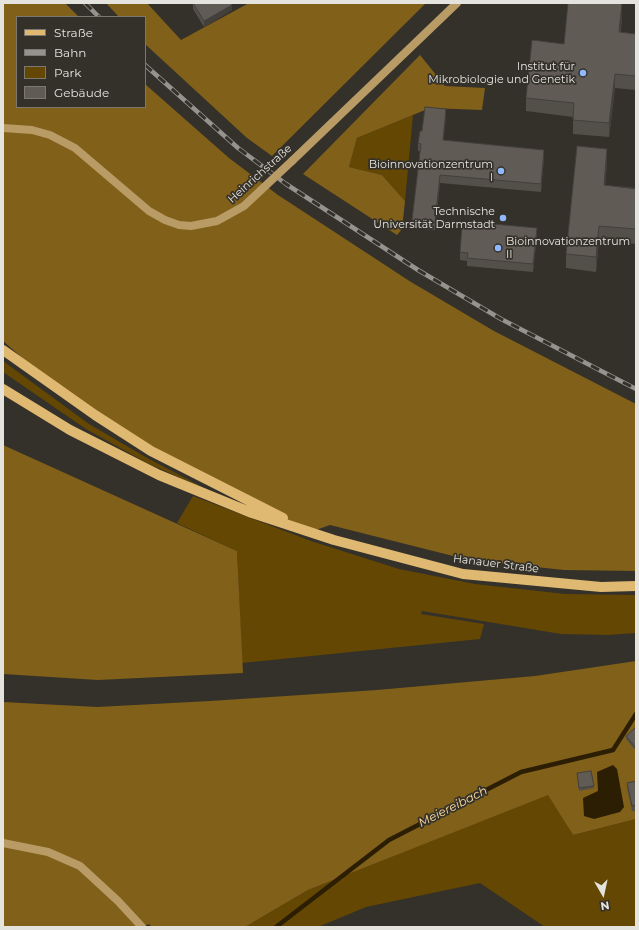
<!DOCTYPE html>
<meta charset="utf-8">
<style>
body{margin:0}
#map{position:relative;width:639px;height:930px;overflow:hidden;background:#34312a;font-family:Montserrat,sans-serif}
canvas{display:block}
.frame{position:absolute;inset:0;border:4px solid #e5e3de;pointer-events:none}
.legend{position:absolute;left:16px;top:16px;width:130px;height:92px;box-sizing:border-box;background:#34312a;border:1px solid #7b7872;margin:0;padding:5px 7px;list-style:none;font-size:12px;color:#e5e3de}
.legend li{display:flex;align-items:center;gap:8px;height:20px}
.legend b{width:20px;border:1px solid #7b7872}
.north{position:absolute;left:583px;top:874px;width:40px;height:40px;-webkit-text-stroke:3px #34312a;paint-order:stroke;rotate:171deg;font-size:11px;font-weight:700;line-height:16px;text-align:center;color:#e5e3de}
.north::after{content:'';display:block;margin:auto;width:14px;height:18px;background:#e5e3de;clip-path:polygon(50% 0,100% 100%,50% 72%,0 100%)}
</style>
<div id="map">
<canvas width="639" height="930"></canvas>
<div class="frame"></div>
<ul class="legend">
<li><b style="height:5px;background:#dfb871"></b>Straße</li>
<li><b style="height:5px;background:#95938d"></b>Bahn</li>
<li><b style="height:11px;background:#644702"></b>Park</li>
<li><b style="height:11px;background:#605c55"></b>Gebäude</li>
</ul>
<div class="north">N</div>
</div>
<script>
const context = document.querySelector('canvas').getContext('2d');
context.lineJoin = 'round';
function paint(path, color) { context.fillStyle = color; context.fill(path, 'evenodd'); }
const shape = rows => new Path2D(rows.map(r => 'M' + r).join(''));
function trace(path, color, width, dash) { context.strokeStyle = color; context.lineWidth = width; context.lineCap = dash ? 'butt' : 'round'; context.setLineDash(dash || []); context.stroke(path); }
function write(font, color, halo, rows, align = 'center') {
  context.font = font + ' Montserrat,sans-serif'; context.lineWidth = 3.5; context.setLineDash([]); context.textBaseline = 'middle'; context.strokeStyle = halo; context.fillStyle = color; for (const [text, x, y, turn = 0] of rows) {
    context.save(); context.translate(x, y); context.rotate((+turn || 0) * Math.PI / 180); context.textAlign = isNaN(turn) ? turn : align; if (halo) context.strokeText(text, 0, 0); context.fillText(text, 0, 0); context.restore();
  }
}
const green = shape([
 [413,115,405,201,382,175,349,167,357,138],
 [3,361,89,424,149,459,208,490,147,463,86,429,3,372],
 [193,496,311,541,399,569,475,584,565,594,636,595,636,633,608,635,561,634,422,611,421,614,484,624,480,639,242,663,237,551,177,523],
 [548,794,573,835,636,819,636,927,545,927,480,883,366,907,318,927,245,927,308,890]
]);
const forest = shape([
 [3,3,65,3,79,17,17,17,17,107,145,107,145,84,229,158,278,195,411,282,494,331,636,404,636,571,564,570,469,560,330,525,310,532,210,481,60,391,3,341],
 [106,3,147,3,181,40,249,3,426,3,272,156,247,138,145,44,145,17,119,17],
 [420,55,445,86,485,88,482,110,430,108,357,138,349,167,382,175,405,201,402,229,397,235,303,174],
 [3,445,237,551,243,673,98,680,3,674],
 [636,661,636,819,573,835,548,795,308,890,245,927,152,927,149,924,142,927,3,927,3,702,97,707,210,701,377,690,535,676]
]);
const water = shape([
 [613,765,617,769,624,807,620,812,594,819,584,816,583,798,598,791,597,772]
]);
const stream = shape([
 [276,927,389,840,521,772,613,750,636,714]
]);
const secondary = shape([
 [3,128,32,130,50,135,75,148,149,211,165,220,179,225,191,226,217,221,244,206,261,190],
 [292,161,457,3],
 [3,843,48,852,80,866,118,901,142,927]
]);
const primary = shape([
 [3,350,95,415,151,451,283,518],
 [3,389,70,430,159,475,252,513,334,540,463,574,601,587,636,586]
]);
const rail = shape([
 [85,3,99,17],
 [145,65,238,148,286,184,418,270,501,319,636,389]
]);
const secondaryBridge = shape([
 [261,190,292,161]
]);
const wall = shape([
 [193,3,232,10,204,27,193,9],
 [622,15,621,32,636,34,636,90,615,88,609,137,573,134,573,117,526,111,526,98,564,44],
 [446,116,443,140,544,157,541,192,440,183,435,230,412,228,412,220,420,151,418,151,418,143,422,131],
 [607,163,605,185,636,188,636,244,599,240,596,272,566,268,566,254],
 [470,227,537,236,533,272,467,266,467,261,460,260,460,252],
 [636,729,636,751,626,739,626,736],
 [577,773,594,786,594,788,579,791],
 [636,781,636,811,632,811,627,788,627,783]
]);
const shadedWall = shape([
 [622,3,622,15,619,46,619,32],
 [232,5,232,10,204,27,204,21],
 [615,74,615,88,609,137,609,123],
 [446,109,446,116,443,148,443,140],
 [607,149,607,163,604,200,604,185],
 [544,150,544,157,541,192,541,184],
 [440,175,440,183,435,230,435,222],
 [599,226,599,240,596,272,596,257],
 [537,228,537,236,533,272,533,264]
]);
const building = shape([
 [193,3,231,3,232,5,204,21,193,3],
 [568,3,622,3,619,32,636,34,636,76,615,74,609,123,573,120,574,103,526,98,532,40,564,44,568,3],
 [425,107,446,109,443,140,544,150,541,184,440,175,435,222,412,220,421,144,418,143,420,131,422,131,425,107],
 [577,146,607,149,604,185,636,189,636,229,599,226,596,257,566,254,577,146],
 [471,222,537,228,533,264,467,258,468,253,460,252,462,226,470,227,471,222],
 [635,728,636,729,636,748,626,736,635,728],
 [591,771,594,786,579,788,577,773,591,771],
 [636,781,636,805,632,806,627,783,636,781]
]);
const markers = [
 [583,73,4,"#91b8fd"],
 [501,171,4,"#91b8fd"],
 [503,218,4,"#91b8fd"],
 [498,248,4,"#91b8fd"]
];
const poiNames = [
 ["Institut für",575,67],
 ["Mikrobiologie und Genetik",575,80],
 ["Bioinnovationzentrum",493,165],
 ["I",493,178],
 ["Technische",495,212],
 ["Universität Darmstadt",495,225],
 ["Bioinnovationzentrum",506,242,"left"],
 ["II",506,255,"left"]
];
const streetNames = [
 ["Heinrichstraße",260,174,-42],
 ["Hanauer Straße",496,564,7]
];
const waterNames = [
 ["Meiereibach",453,807,-27]
];
paint(green, '#644702');
paint(forest, '#816019');
paint(water, '#2c1e03');
trace(stream, '#2c1e03', 4.5);
trace(secondary, '#b99b65', 8);
trace(primary, '#dfb871', 10);
trace(rail, '#95938d', 4.5);
trace(rail, '#34312a', 3, [9]);
trace(secondaryBridge, '#b99b65', 8);
paint(wall, '#534f49');
paint(shadedWall, '#43403c');
paint(building, '#605c55');
trace(building, '#43403c', 1);
for (const [x, y, r, color] of markers) { const dot = new Path2D(); dot.arc(x, y, r, 0, 2 * Math.PI); context.fillStyle = color; context.fill(dot); trace(dot, '#34312a', 1.5); }
write('11px', '#e5e3de', '#34312a', poiNames, 'right');
write('11px', '#e5e3de', '#34312a', streetNames);
write('italic 12px', '#fdda9b', '#34312a', waterNames);
</script>
